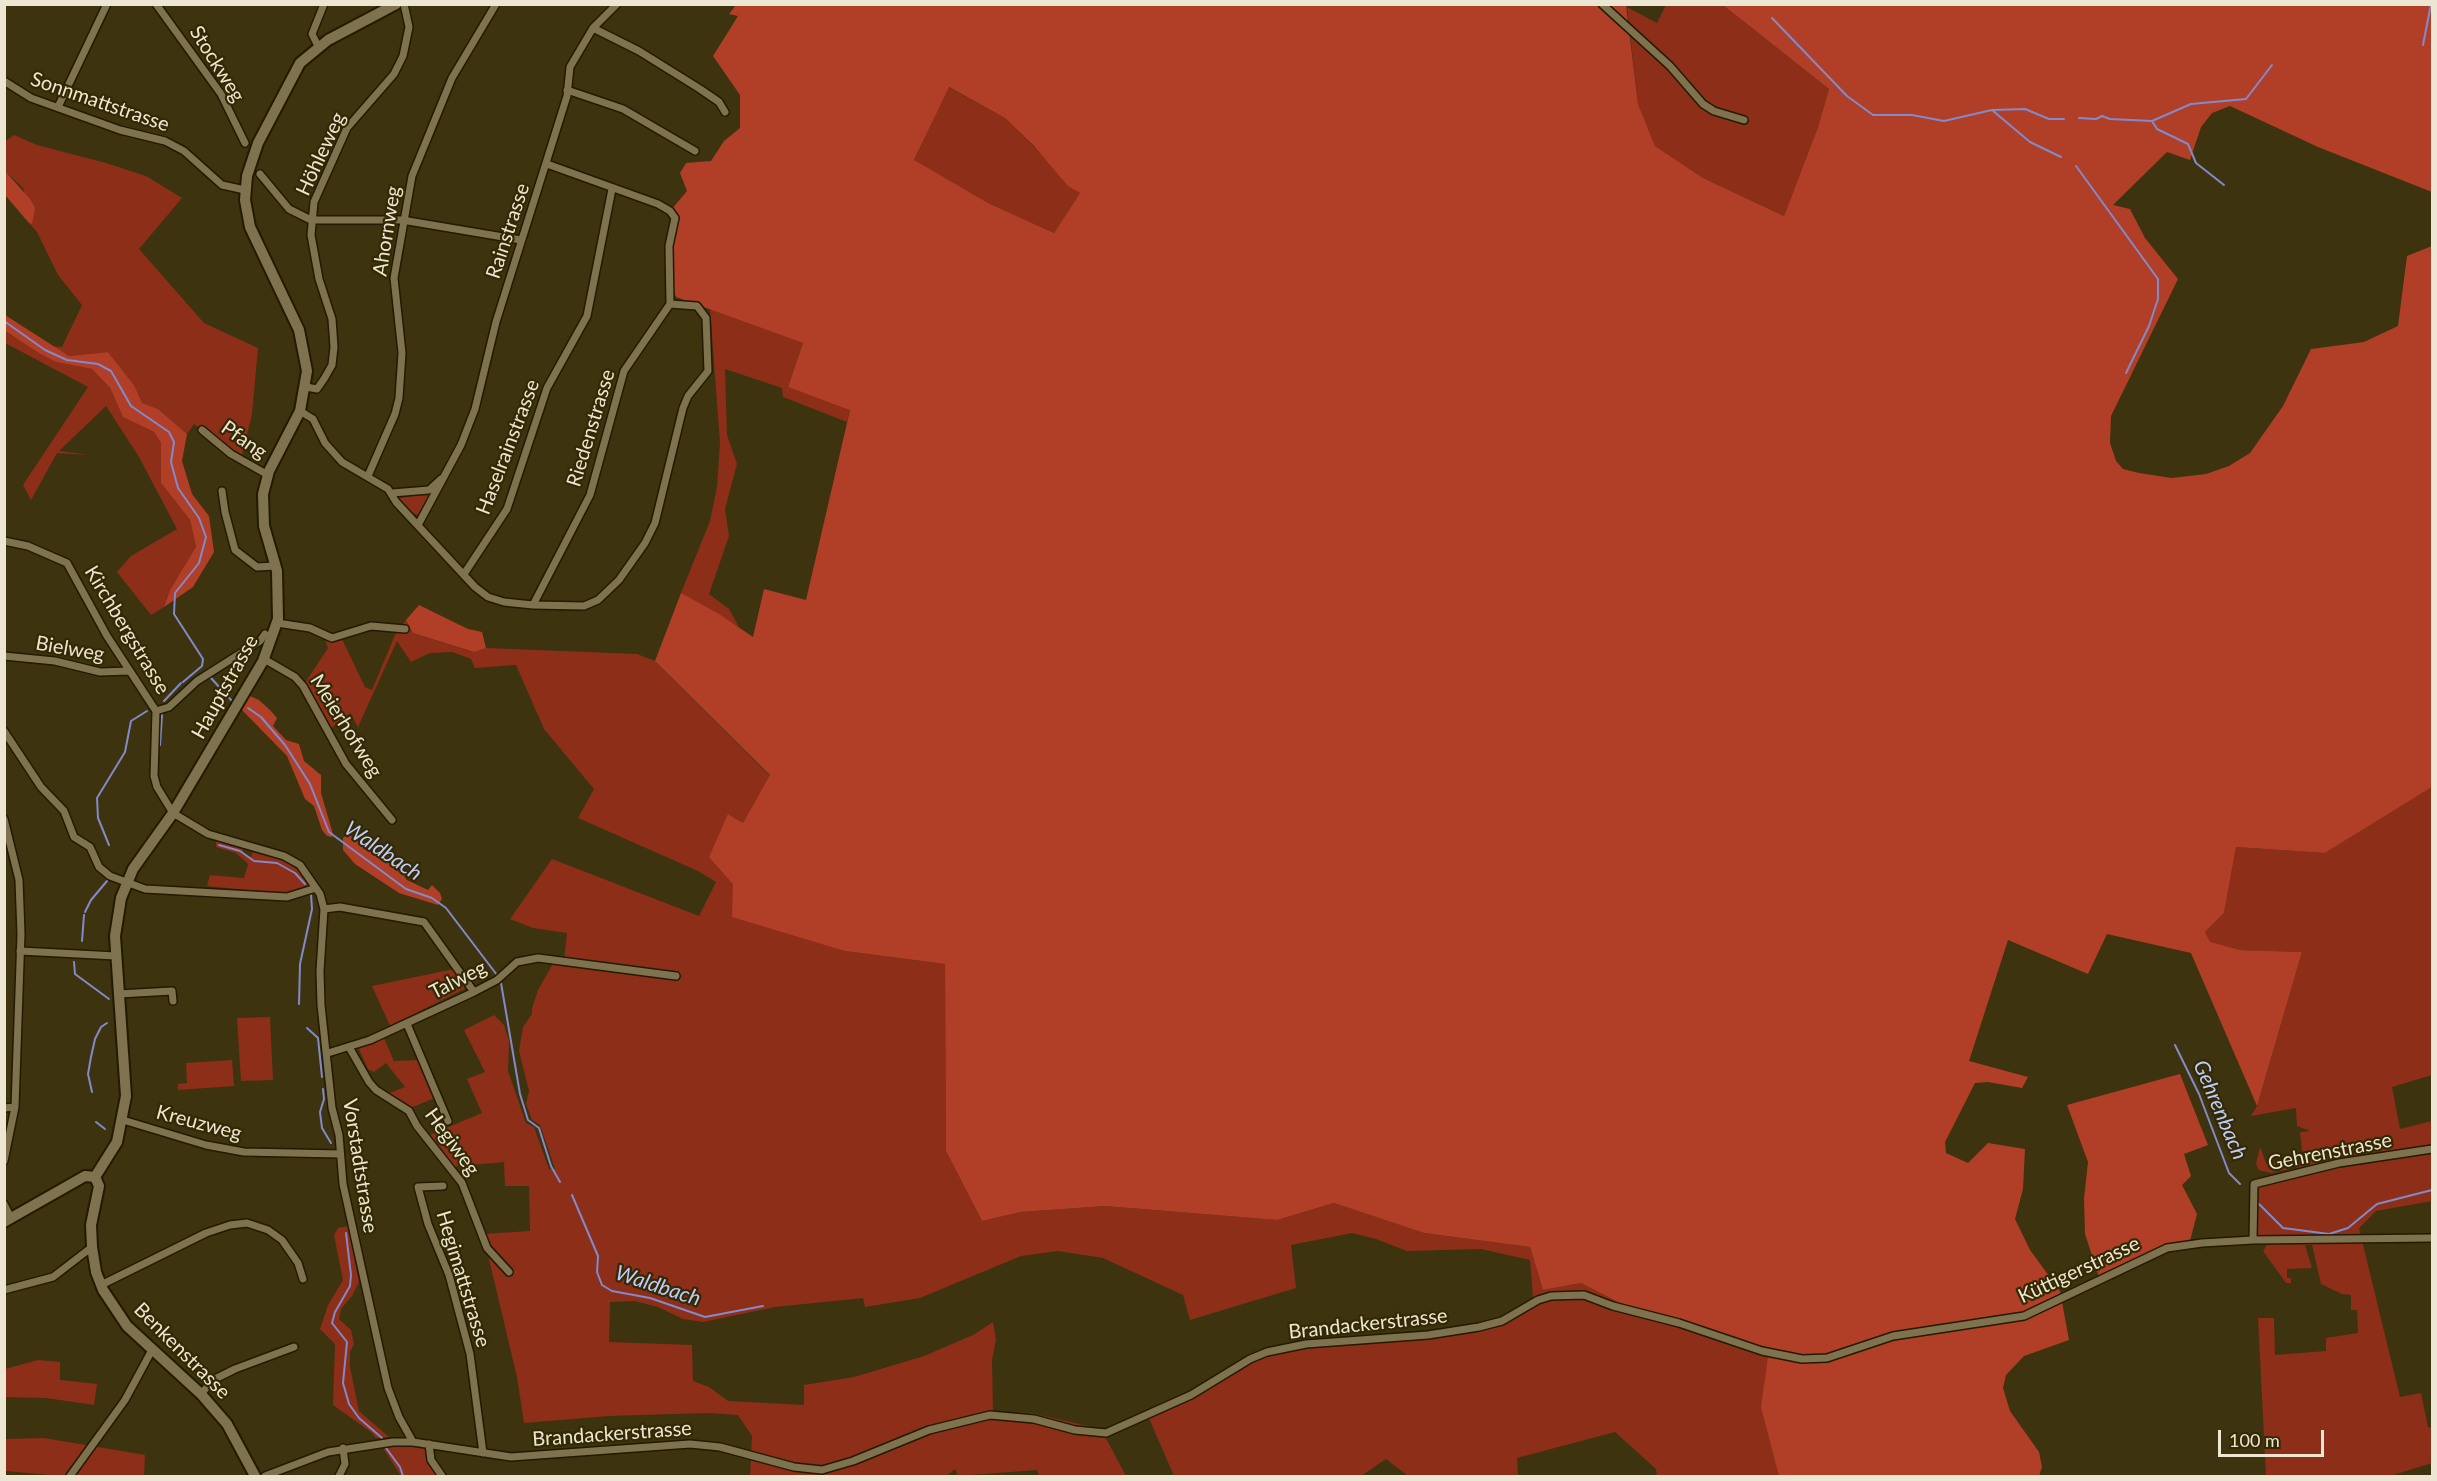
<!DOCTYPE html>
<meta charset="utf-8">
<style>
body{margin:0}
#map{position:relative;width:2437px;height:1481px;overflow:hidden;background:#3d330e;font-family:Lato,sans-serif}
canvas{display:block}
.frame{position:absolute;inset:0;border:6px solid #ece6d2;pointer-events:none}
.scale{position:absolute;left:2218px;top:1430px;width:106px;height:27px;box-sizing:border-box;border:3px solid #ece6d2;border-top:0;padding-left:8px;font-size:18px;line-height:21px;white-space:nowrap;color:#ece6d2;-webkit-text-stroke:4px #332903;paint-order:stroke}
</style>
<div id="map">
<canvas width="2437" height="1481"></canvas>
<div class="frame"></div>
<div class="scale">100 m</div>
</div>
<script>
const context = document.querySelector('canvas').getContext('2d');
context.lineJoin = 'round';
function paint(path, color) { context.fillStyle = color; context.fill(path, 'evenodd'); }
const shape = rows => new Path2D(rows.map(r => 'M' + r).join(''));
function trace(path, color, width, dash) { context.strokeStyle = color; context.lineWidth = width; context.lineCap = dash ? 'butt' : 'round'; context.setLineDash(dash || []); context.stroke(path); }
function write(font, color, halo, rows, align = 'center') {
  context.font = font + ' Lato,sans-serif'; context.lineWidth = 4.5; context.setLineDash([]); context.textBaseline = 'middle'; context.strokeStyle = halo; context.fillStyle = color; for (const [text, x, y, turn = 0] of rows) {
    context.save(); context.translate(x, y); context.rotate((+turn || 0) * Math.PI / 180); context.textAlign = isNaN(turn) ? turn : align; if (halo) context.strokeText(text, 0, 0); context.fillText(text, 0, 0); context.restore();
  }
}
const green = shape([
 [1666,5,1723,5,1829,89,1818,127,1784,216,1703,178,1655,146,1638,104,1627,7,1657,23],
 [948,87,1005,118,1080,193,1054,233,988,203,914,161],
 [14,135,37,145,106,163,146,176,182,198,139,249,204,323,258,348,252,414,242,455,194,424,187,434,158,409,141,403,134,385,108,352,69,356,52,346,62,347,82,305,58,275,37,232,29,223,32,224,23,188,5,171,4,142],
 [710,309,803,343,788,387,850,409,847,422,783,397,782,388,725,369,727,435,737,464,725,509,729,536,709,594,729,609,739,627,681,593,710,521,717,487,720,443],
 [4,331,56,362,92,369,110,388,123,417,154,432,161,443,161,483,190,520,196,548,170,590,164,607,151,615,117,572,131,556,177,529,139,457,106,406,59,451,89,455,57,453,31,500,23,485,88,387,5,343],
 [431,493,432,495,419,515,411,513,398,498],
 [406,620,413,633,473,652,486,648,637,654,655,661,770,776,743,823,728,814,845,951,945,964,946,1151,982,1221,1021,1212,1105,1206,1277,1220,1334,1203,1424,1233,1530,1247,1543,1290,1581,1283,1622,1304,1769,1350,1779,1476,1657,1476,1656,1469,1615,1432,1517,1458,1518,1476,1408,1476,1386,1459,1361,1476,1174,1476,1148,1416,1253,1354,1282,1345,1312,1340,1431,1331,1482,1323,1501,1316,1533,1298,1530,1260,1481,1249,1407,1251,1376,1239,1352,1233,1291,1245,1296,1288,1190,1320,1183,1295,1103,1258,1058,1251,1021,1256,920,1298,865,1307,863,1298,775,1307,703,1322,683,1319,658,1307,635,1301,610,1302,609,1342,692,1345,693,1381,709,1387,728,1401,804,1405,804,1385,854,1377,924,1356,973,1335,993,1322,996,1340,992,1360,993,1412,1031,1413,1101,1429,1126,1476,1039,1476,1037,1470,958,1476,955,1469,947,1476,750,1476,752,1436,738,1415,709,1413,609,1416,524,1423,517,1377,483,1234,530,1231,529,1186,505,1186,504,1162,449,1167,425,1137,482,1113,467,1079,485,1072,464,1030,494,1015,504,1025,509,1041,508,1071,526,1123,534,1127,549,1169,555,1169,540,1125,532,1120,526,1104,529,1091,519,1051,523,1027,532,1014,532,1008,538,990,555,960,564,961,567,933,533,928,510,919,552,859,699,916,716,882,698,871,578,818,594,789,544,729,516,665,475,668,471,659,452,652,430,653,411,662,397,641,358,727,350,713,329,730,303,686,328,648,324,636,341,637,365,687,372,690,395,635],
 [2432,787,2432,1075,2392,1087,2400,1129,2432,1121,2432,1201,2376,1211,2359,1228,2400,1397,2421,1393,2428,1427,2432,1428,2432,1463,2390,1476,2266,1476,2258,1318,2274,1318,2275,1355,2326,1351,2326,1338,2358,1333,2357,1310,2351,1310,2351,1295,2342,1294,2321,1284,2312,1245,2305,1245,2312,1268,2287,1269,2287,1278,2291,1278,2291,1283,2286,1283,2263,1251,2267,1245,2260,1245,2249,1182,2317,1170,2316,1164,2296,1168,2296,1161,2303,1160,2300,1132,2310,1131,2297,1126,2296,1108,2251,1116,2257,1106,2302,952,2240,950,2210,943,2205,932,2224,913,2236,847,2325,853],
 [216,841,243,849,242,854,251,857,253,851,288,862,306,877,311,885,297,891,278,893,207,886,210,875,244,878,248,864,236,853,216,847],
 [454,969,466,988,390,1026,372,986],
 [270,1017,273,1080,241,1081,237,1018],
 [384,1038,394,1061,419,1060,435,1098,410,1108,387,1094,405,1087,386,1063,374,1072,368,1069,358,1047],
 [232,1060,234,1086,178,1090,178,1084,187,1083,186,1063],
 [2260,1147,2266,1163,2282,1162,2288,1164,2290,1169,2271,1173,2259,1170,2256,1164],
 [348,1226,359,1282,352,1296,341,1309,339,1319,351,1330,354,1344,350,1352,350,1367,359,1411,389,1437,376,1438,371,1432,333,1405,335,1344,320,1329,328,1305,343,1280,334,1235,338,1228],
 [38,1360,60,1362,60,1380,97,1384,94,1405,46,1398,5,1397,5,1369],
 [44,1438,145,1455,144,1476,62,1476,5,1471,4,1439],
 [380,1443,429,1444,431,1460,442,1476,401,1476]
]);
const forest = shape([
 [736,5,1626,5,1638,104,1655,146,1703,178,1784,216,1818,127,1829,89,1723,5,2432,5,2432,192,2318,147,2230,106,2212,113,2201,127,2190,160,2167,152,2113,205,2130,209,2145,238,2178,279,2111,416,2110,443,2116,461,2123,469,2139,473,2172,478,2206,474,2229,466,2250,453,2283,406,2311,349,2364,342,2398,326,2407,256,2432,246,2432,787,2325,853,2236,847,2224,913,2205,932,2210,942,2240,950,2302,952,2257,1106,2191,953,2107,934,2088,974,2008,940,1969,1061,2028,1077,2022,1088,1988,1082,1975,1083,1945,1142,1946,1153,1968,1163,1988,1143,2025,1149,2023,1189,2015,1219,2030,1250,2060,1291,2069,1340,2024,1356,2006,1375,2003,1388,2010,1411,2039,1452,2042,1467,2039,1476,1779,1476,1761,1407,1769,1350,1622,1304,1581,1283,1543,1290,1530,1247,1424,1233,1334,1203,1277,1220,1105,1206,1021,1212,982,1221,946,1151,945,964,845,951,732,917,733,884,709,857,728,814,743,823,770,775,655,661,681,593,719,614,753,637,764,589,806,600,850,410,788,387,803,343,676,297,671,285,669,262,675,229,671,210,687,191,680,173,686,163,711,161,724,141,740,128,740,95,713,56,738,16,729,14],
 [949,87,1005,118,1034,146,1068,186,1080,193,1054,233,988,203,914,160],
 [5,171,30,199,35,208,32,224,29,223,5,195],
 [5,315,69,356,108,352,134,385,142,403,158,409,187,434,182,461,192,494,209,516,214,552,193,587,164,607,170,590,196,547,190,520,161,483,161,443,154,432,123,417,110,388,92,369,56,362,39,353,5,331],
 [419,605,468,629,482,632,486,648,474,652,413,633,406,620],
 [250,696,259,700,270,710,277,718,273,726,286,740,299,744,304,761,321,775,321,793,333,834,332,837,327,836,322,830,314,806,305,799,287,756,242,710,244,701],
 [348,834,369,848,383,846,407,880,428,890,432,885,440,893,442,899,438,905,399,893,355,864,343,850,343,838],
 [2180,1074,2208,1145,2184,1154,2191,1176,2182,1185,2197,1214,2190,1241,2128,1264,2100,1280,2085,1234,2084,1199,2088,1162,2067,1105]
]);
const stream = shape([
 [1772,18,1847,96,1873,115,1912,115,1944,121,1992,110,2025,109,2049,119,2064,119],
 [2423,45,2431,4],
 [1992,110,2030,142,2061,157],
 [2079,118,2096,119,2102,116,2110,119,2152,121,2157,129,2188,144,2196,163,2224,185],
 [2152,121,2191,104,2246,99,2272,65],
 [2076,166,2158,279,2158,299,2149,326,2126,373],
 [4,321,45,350,67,360,98,364,111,371,131,406,169,432,174,442,171,462,178,488,199,518,206,537,199,563,175,593,174,614,203,659,202,666,183,682],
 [211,678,232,701],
 [164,701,181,683],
 [248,708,261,717,285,745,310,784,329,832,406,889,432,898,446,908,497,975],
 [160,745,162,715],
 [109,845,98,818,97,798,125,752,131,721,147,711],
 [219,845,240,851,254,861,277,863,295,873,305,884],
 [85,912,91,900,107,881],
 [82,941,84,915],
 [74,962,75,974,109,999],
 [501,983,520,1094,528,1120,539,1128,551,1166,560,1182],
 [299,1004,300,964,312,909,311,894],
 [307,1028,318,1038,322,1077],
 [2175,1045,2199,1094,2229,1173,2240,1184],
 [323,1089,324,1099,320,1112,322,1128,331,1143],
 [92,1092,88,1074,91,1057,95,1039,101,1027,107,1023],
 [96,1122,105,1129],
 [572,1195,598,1256,597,1272,602,1285,612,1291,650,1298,705,1317,763,1306],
 [2259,1204,2283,1228,2329,1234,2348,1228,2377,1204,2432,1190],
 [346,1233,351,1275,350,1286,335,1312,332,1323,347,1342,343,1383,349,1404,359,1418,382,1438],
 [386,1448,400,1467,403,1476]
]);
const street = shape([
 [156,4,221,94,245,143],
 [1602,4,1670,66,1703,104,1714,111,1744,120],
 [593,28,639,51,700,89,719,102,725,112],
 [318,46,312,34,324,4],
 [4,81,31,98,120,130,165,141,184,151,222,185,245,190],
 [567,90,623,109,695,151],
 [58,107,107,4],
 [260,174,289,209,311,220,402,220,521,240],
 [306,387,317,389,324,379,332,365,334,347,332,319,319,279,311,235,314,202,347,128,394,74,403,56,409,27,404,4],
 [300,411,313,419,325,443,342,462,388,489,396,502,475,587,488,597,504,602,533,605,590,495,624,371,670,304,669,246,675,218,670,211,658,204,547,164],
 [202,430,231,454,268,475],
 [368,476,395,414,399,398,402,353,394,278,412,176,452,78,496,4],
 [222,491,225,512,235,550,257,567,276,566],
 [392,493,429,490,441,479],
 [418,525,461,445,475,409,496,322,567,96,570,67,593,28,617,4],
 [4,541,28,546,67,563,107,636,156,711,154,776,157,787,173,813,208,834,284,856,300,865,320,894,324,909,320,971,321,1005,332,1108,339,1135,343,1184,388,1388,399,1417,413,1442],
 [464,574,507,509,547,388,587,316,612,189],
 [533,605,584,606,598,600,619,580,645,543,655,523,683,408,688,396,708,371,706,318,697,306,670,304],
 [277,623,310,628,332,638,371,626,405,629],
 [4,656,55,661,100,672,129,671],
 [264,659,295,677,303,686,346,764,392,820],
 [156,711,169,707,197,681,260,641,265,634],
 [4,731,41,787,64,811,74,837,90,847,99,867,110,876,145,889,287,897,316,888],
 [4,819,19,880,21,934,15,1107,4,1161],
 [324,909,340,907,424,922,474,992],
 [20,951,116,956],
 [119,994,172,991,173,1001],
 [407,1024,448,1121],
 [349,1047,369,1082,376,1090,409,1111,417,1126,462,1183,487,1248,509,1272],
 [328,1053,370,1040,474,992,497,980,517,962,538,958,676,976],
 [4,1108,15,1107],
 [123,1120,206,1145,244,1152,340,1154],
 [443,1186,418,1187,428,1224,449,1275,470,1354,483,1453],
 [4,1204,11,1218],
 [2253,1240,2254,1184,2339,1163,2432,1149],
 [101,1285,206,1233,230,1225,247,1223,268,1230,282,1240,298,1263,303,1279],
 [4,1290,53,1277,92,1247],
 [201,1394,213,1380,235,1369,294,1347],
 [429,1444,431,1460,442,1476],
 [70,1476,125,1400,152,1350],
 [265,1476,328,1452,393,1442,413,1442,511,1457,690,1444,720,1447,794,1467,822,1470,853,1461,929,1430,990,1415,1034,1419,1075,1430,1106,1433,1191,1395,1250,1359,1267,1352,1306,1344,1428,1335,1479,1327,1502,1321,1538,1300,1551,1296,1584,1295,1613,1306,1679,1323,1762,1351,1802,1359,1827,1358,1893,1336,2024,1316,2167,1248,2202,1243,2253,1240,2432,1238],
 [339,1476,345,1464,343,1448]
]);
const secondary = shape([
 [95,1177,117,1142,126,1096,115,936,121,898,133,869,173,813,263,661,278,619,277,571,264,526,263,494,269,471,300,411,307,371,299,330,250,227,245,200,247,176,258,143,300,63,328,40,396,4],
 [95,1177,99,1186,91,1225,92,1247,96,1272,103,1290,127,1326,201,1394,227,1424,255,1476],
 [4,1222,85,1176,95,1177]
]);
const streetNames = [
 ["Stockweg",217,64,58],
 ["Sonnmattstrasse",100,102,19],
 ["Höhleweg",321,154,-65],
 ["Ahornweg",387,231,-81],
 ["Rainstrasse",508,231,-72],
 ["Riedenstrasse",591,428,-73],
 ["Pfang",244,440,35],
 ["Haselrainstrasse",508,447,-69],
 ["Kirchbergstrasse",127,630,59],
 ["Bielweg",70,649,10],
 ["Hauptstrasse",225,687,-61],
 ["Meierhofweg",346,726,58],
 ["Talweg",458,980,-27],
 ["Kreuzweg",199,1123,15],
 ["Hegiweg",452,1142,54],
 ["Gehrenstrasse",2330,1152,-11],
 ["Vorstadtstrasse",360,1166,81],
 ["Küttigerstrasse",2079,1270,-25],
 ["Hegimattstrasse",463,1279,73],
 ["Brandackerstrasse",1368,1324,-6],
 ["Benkenstrasse",182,1351,45],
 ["Brandackerstrasse",612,1434,-4]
];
const waterNames = [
 ["Waldbach",383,851,34],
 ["Gehrenbach",2220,1110,67],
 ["Waldbach",658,1286,18]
];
paint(green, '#8d2e19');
paint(forest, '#b13f27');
trace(stream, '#828ac9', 2);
trace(street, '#221b01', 10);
trace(secondary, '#221b01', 14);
trace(street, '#7e734e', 7);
trace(secondary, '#7e734e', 10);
write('20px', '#ece6d2', '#332903', streetNames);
write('italic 21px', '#becbfe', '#332903', waterNames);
</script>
